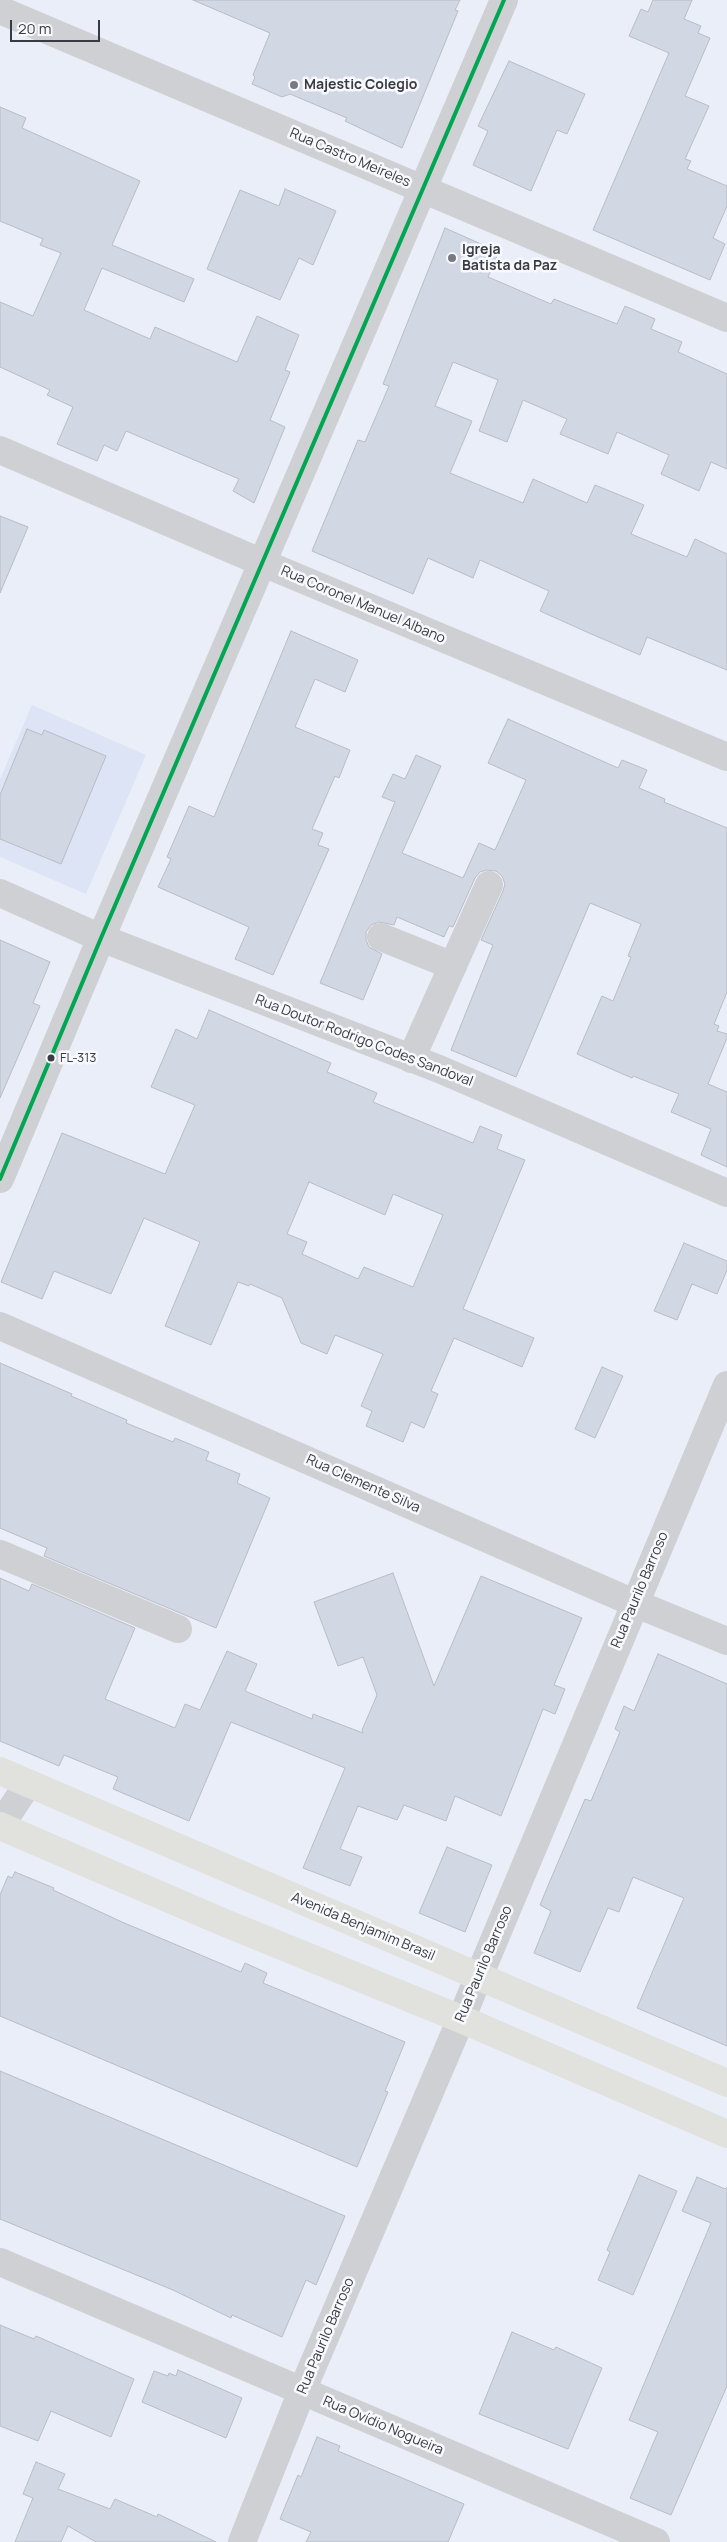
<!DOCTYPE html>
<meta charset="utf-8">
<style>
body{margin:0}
#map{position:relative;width:727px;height:2542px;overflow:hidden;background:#eaeef8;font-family:Manrope,sans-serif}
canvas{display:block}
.scale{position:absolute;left:10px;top:20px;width:90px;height:22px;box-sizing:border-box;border:2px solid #383b42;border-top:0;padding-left:6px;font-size:15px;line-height:18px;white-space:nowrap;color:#383b42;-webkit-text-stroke:4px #f7f9fd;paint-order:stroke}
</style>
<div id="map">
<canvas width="727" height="2542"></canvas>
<div class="scale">20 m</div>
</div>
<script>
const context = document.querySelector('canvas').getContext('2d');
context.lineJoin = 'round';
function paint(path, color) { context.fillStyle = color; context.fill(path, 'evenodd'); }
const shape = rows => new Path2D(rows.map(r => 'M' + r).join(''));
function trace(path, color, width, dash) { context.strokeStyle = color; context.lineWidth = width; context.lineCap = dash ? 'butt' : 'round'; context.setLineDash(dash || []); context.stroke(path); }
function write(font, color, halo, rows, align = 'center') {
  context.font = font + ' Manrope,sans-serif'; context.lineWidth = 5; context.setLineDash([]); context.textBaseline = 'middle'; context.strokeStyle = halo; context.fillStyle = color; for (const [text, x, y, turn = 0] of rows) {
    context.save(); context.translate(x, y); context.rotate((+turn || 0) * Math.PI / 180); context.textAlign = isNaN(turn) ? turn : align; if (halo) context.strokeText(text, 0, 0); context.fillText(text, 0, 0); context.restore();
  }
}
const built = shape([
 [32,705,146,755,86,894,0,857,0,779]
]);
const building = shape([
 [193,0,460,0,455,10,458,11,402,148,345,121,347,118,290,94,282,97,252,84,255,77,253,75,270,33,193,0],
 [653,0,692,0,684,19,701,26,698,33,710,38,685,96,709,106,685,159,691,161,687,169,727,186,727,206,713,238,725,244,710,280,593,230,669,53,629,36,641,9,648,12,653,0],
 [509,61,585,94,567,134,557,130,531,191,473,165,488,131,478,126,509,61],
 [0,107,26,118,22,128,140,181,112,245,194,279,184,302,102,268,84,310,150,339,155,327,237,362,257,316,299,335,285,370,290,372,270,420,285,427,254,503,233,491,239,479,126,431,117,451,104,445,97,461,57,444,73,407,47,395,50,390,0,367,0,302,33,316,61,253,40,245,43,239,0,221,0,107],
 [285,189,336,211,313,265,299,258,280,300,207,269,240,190,279,206,285,189],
 [445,228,499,252,488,277,551,304,554,299,617,324,625,306,655,319,651,329,682,342,678,352,727,374,727,469,711,462,699,491,661,474,669,455,617,432,608,454,560,434,567,419,523,400,507,442,479,431,498,380,453,362,435,406,472,421,450,473,523,503,533,479,587,503,595,485,644,505,631,534,687,557,695,539,727,554,727,670,647,637,640,655,589,633,540,611,549,591,480,560,473,578,428,558,413,594,312,551,358,440,365,442,389,386,383,384,445,228],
 [0,516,28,527,0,593,0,516],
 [291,631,358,660,345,692,315,679,295,727,350,750,339,778,335,776,312,829,323,833,318,845,329,849,273,975,235,959,249,927,158,887,171,859,167,857,189,806,214,817,291,631],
 [508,719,618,768,622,760,647,770,639,788,665,799,664,802,727,828,727,992,714,1024,719,1026,717,1031,727,1034,727,1038,708,1084,727,1092,727,1167,701,1155,711,1129,671,1112,679,1094,633,1076,632,1078,577,1054,602,996,613,1001,631,957,628,956,641,924,590,903,516,1077,451,1050,493,945,481,940,503,891,505,884,502,876,496,871,487,870,480,872,475,878,453,927,449,926,444,937,397,917,394,925,379,922,371,925,366,932,366,940,369,947,382,954,363,1000,320,983,395,802,382,797,393,774,405,779,416,755,441,766,402,853,463,878,479,843,495,850,526,780,488,763,508,719],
 [27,729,42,735,44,730,106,756,61,864,0,839,0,795,27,729],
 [0,940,50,962,33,1003,40,1006,0,1098,0,940],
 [209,1010,331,1063,327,1072,377,1093,373,1102,473,1143,480,1126,502,1135,497,1149,525,1160,463,1309,534,1338,522,1367,454,1338,431,1391,438,1394,424,1428,411,1422,403,1442,366,1426,372,1411,361,1406,383,1354,335,1335,327,1354,301,1343,282,1298,250,1284,249,1286,238,1282,211,1345,165,1326,200,1242,144,1218,111,1294,54,1271,42,1299,1,1282,62,1133,165,1174,195,1105,151,1087,176,1029,197,1039,209,1010],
 [309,1182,385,1215,393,1194,443,1215,413,1287,364,1267,358,1279,302,1254,307,1242,287,1234,309,1182],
 [684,1243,727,1261,727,1270,717,1294,692,1284,677,1320,654,1311,684,1243],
 [0,1363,72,1394,71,1396,127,1420,126,1423,173,1442,175,1438,209,1452,206,1460,240,1474,237,1483,270,1498,216,1628,44,1556,47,1548,0,1528,0,1363],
 [602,1367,623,1376,595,1438,575,1429,602,1367],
 [393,1573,434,1686,481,1576,582,1618,554,1685,565,1689,555,1714,543,1709,501,1816,455,1796,446,1821,404,1805,397,1820,358,1806,340,1849,362,1857,350,1886,303,1868,345,1768,231,1722,189,1821,113,1789,118,1777,64,1755,59,1766,0,1741,0,1578,29,1591,32,1584,135,1628,105,1699,175,1728,185,1704,200,1710,227,1651,257,1664,245,1691,312,1719,313,1714,363,1733,362,1730,377,1695,363,1657,338,1666,314,1602,393,1573],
 [658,1654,727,1684,727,2046,637,2008,684,1898,633,1877,619,1912,608,1908,580,1972,534,1953,551,1911,540,1905,550,1881,585,1799,591,1801,620,1732,615,1729,624,1706,634,1711,658,1654],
 [447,1847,492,1865,465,1932,419,1913,447,1847],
 [15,1872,54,1888,53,1890,122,1922,241,1972,245,1963,267,1973,263,1983,405,2042,385,2091,388,2092,357,2167,0,2016,0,1895,8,1876,12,1878,15,1872],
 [0,2071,345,2216,316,2285,306,2280,282,2337,232,2315,231,2318,173,2290,0,2219,0,2071],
 [639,2175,677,2191,633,2295,598,2280,610,2252,607,2250,639,2175],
 [697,2177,725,2189,727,2187,727,2386,671,2515,630,2498,658,2432,629,2420,711,2223,682,2211,697,2177],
 [0,2325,34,2339,36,2336,134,2379,111,2437,51,2411,38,2441,0,2426,0,2325],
 [512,2332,554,2350,556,2347,602,2368,568,2449,479,2414,512,2332],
 [178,2370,242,2398,226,2438,142,2402,154,2371,168,2376,169,2373,176,2376,178,2370],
 [317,2437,340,2446,338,2451,464,2504,448,2542,306,2542,311,2532,280,2519,298,2475,301,2477,317,2437],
 [36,2462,65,2474,58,2489,110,2509,115,2499,157,2517,158,2514,216,2542,96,2542,68,2526,61,2542,15,2542,33,2498,23,2494,36,2462]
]);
const minor = shape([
 [0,10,727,318],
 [0,450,263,563,727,757],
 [0,893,101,938,439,1069,727,1193],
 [381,937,453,966],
 [411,1059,489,885],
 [0,1179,101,938,504,0],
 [0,1326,634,1603,727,1641],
 [0,1554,178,1629],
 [0,1826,28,1784],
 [0,2262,656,2542],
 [242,2542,302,2391,461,2019,727,1385]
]);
const major = shape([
 [0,1771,727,2083],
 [0,1826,225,1923,461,2019,727,2134]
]);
const bus1 = shape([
 [0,1179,101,938,504,0]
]);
const markers = [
 [294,85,5,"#767a82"],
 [452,258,5,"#767a82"],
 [51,1058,4.5,"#383b42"]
];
const busNames = [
 ["FL-313",60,1058]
];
const poiNames = [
 ["Majestic Colegio",304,85],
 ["Igreja",462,250],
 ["Batista da Paz",462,266]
];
const streetNames = [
 ["Rua Castro Meireles",350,158,23],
 ["Rua Coronel Manuel Albano",363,605,23],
 ["Rua Doutor Rodrigo Codes Sandoval",364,1041,21],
 ["Rua Clemente Silva",363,1484,24],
 ["Rua Paurilo Barroso",640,1590,-67],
 ["Avenida Benjamim Brasil",363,1927,23],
 ["Rua Paurilo Barroso",484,1964,-67],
 ["Rua Paurilo Barroso",326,2336,-67],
 ["Rua Ovídio Nogueira",383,2426,23]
];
paint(built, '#dde4f5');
paint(building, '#d2d7e4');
trace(building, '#babcc4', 1);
trace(minor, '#cfd0d3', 28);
trace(major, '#e1e2de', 28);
trace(bus1, '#00a651', 4);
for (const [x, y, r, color] of markers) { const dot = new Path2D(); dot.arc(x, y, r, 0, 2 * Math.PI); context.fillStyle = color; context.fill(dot); trace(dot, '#f7f9fd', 2); }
write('13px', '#383b42', '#f7f9fd', busNames, 'left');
write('bold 14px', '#383b42', '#f7f9fd', poiNames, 'left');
write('14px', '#383b42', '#f7f9fd', streetNames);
</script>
